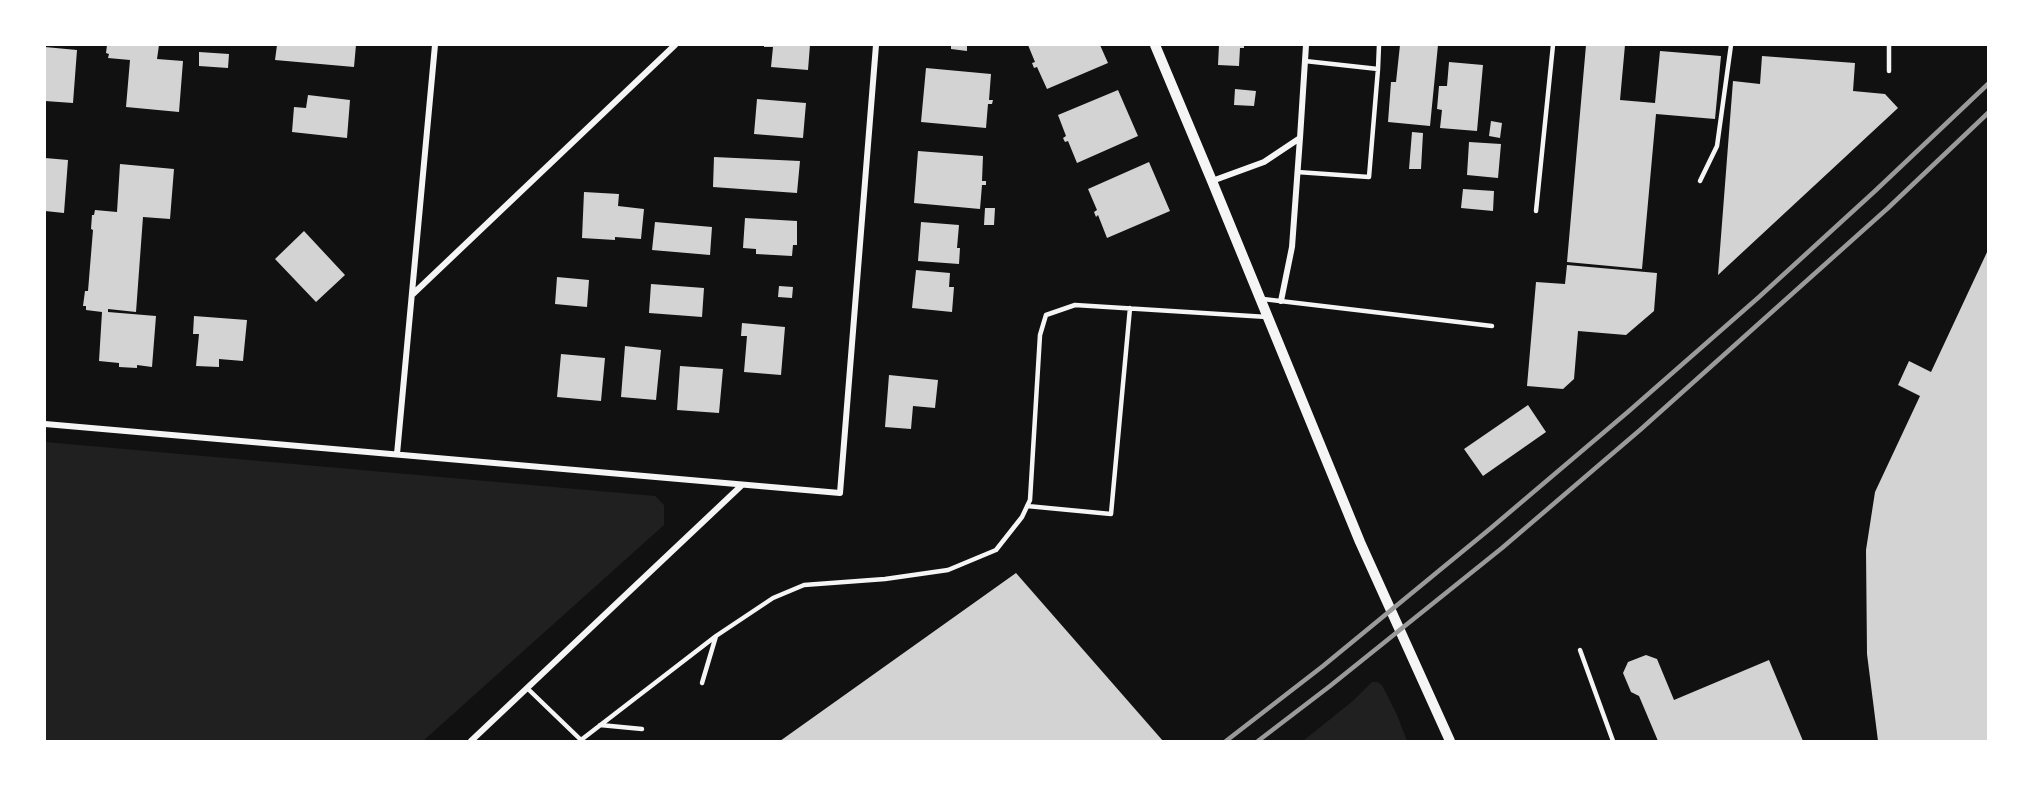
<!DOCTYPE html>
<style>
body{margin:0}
#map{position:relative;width:2033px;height:786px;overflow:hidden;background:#111;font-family:"Work Sans",sans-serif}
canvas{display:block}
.frame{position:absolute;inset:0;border:46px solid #fff;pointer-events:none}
</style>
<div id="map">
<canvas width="2033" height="786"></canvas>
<div class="frame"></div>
</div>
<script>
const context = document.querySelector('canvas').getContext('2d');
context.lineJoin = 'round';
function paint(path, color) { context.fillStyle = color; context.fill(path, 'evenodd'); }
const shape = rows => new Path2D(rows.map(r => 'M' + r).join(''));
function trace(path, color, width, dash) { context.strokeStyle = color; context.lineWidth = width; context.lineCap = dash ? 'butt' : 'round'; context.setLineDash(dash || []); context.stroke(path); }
const green = shape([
 [45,442,655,496,664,505,664,525,423,741,45,741],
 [1372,682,1377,682,1382,685,1397,715,1407,741,1303,741,1354,700]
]);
const building = shape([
 [107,45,159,45,157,59,183,61,179,112,126,107,130,60,108,58,109,54,106,53],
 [277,45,356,45,354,67,275,60],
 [764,45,810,45,808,70,771,67,773,47,764,47],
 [951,45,967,45,967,51,951,49],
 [1028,45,1100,45,1108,63,1047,89,1037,67,1034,68,1032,63,1035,62],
 [1219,45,1244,45,1244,48,1240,48,1239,66,1218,65],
 [1400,45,1438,45,1430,126,1388,122,1391,82,1396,82],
 [1586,45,1625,45,1620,100,1655,103,1660,51,1721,56,1715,119,1656,114,1642,269,1567,262],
 [45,47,77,50,73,103,45,101],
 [199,52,229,54,228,68,199,66],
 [1762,56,1855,63,1853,91,1885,94,1898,108,1718,275,1733,81,1760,84],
 [1449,62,1483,65,1477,131,1440,128,1442,110,1437,109,1439,86,1447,86],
 [926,68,991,74,989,100,993,100,992,104,988,104,986,128,921,122],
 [1235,89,1256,91,1254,106,1234,105],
 [1118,90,1138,136,1077,163,1068,141,1065,142,1063,138,1066,136,1058,115],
 [308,95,350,100,347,138,292,132,294,107,306,108],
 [757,99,806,103,803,138,754,134],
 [1491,121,1502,123,1500,138,1489,136],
 [1412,132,1423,133,1421,169,1409,169],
 [1469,142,1501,144,1498,178,1467,175],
 [918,151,983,156,982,181,986,181,986,185,982,185,980,209,914,203],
 [714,157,800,161,797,193,713,187],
 [45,158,68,160,64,213,45,211],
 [1149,162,1170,211,1107,238,1098,215,1096,217,1094,212,1097,210,1088,189],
 [120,164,174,169,170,219,143,217,136,312,108,309,108,312,156,316,152,367,137,365,137,368,119,367,119,363,99,361,102,312,86,310,86,306,83,306,85,291,88,291,93,230,91,229,92,215,94,215,95,210,117,212],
 [1463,189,1494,191,1493,211,1461,208],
 [584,192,619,194,618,206,644,209,641,239,615,237,615,240,582,238],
 [985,208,995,208,994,225,984,225],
 [745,218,797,221,797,245,793,245,792,256,756,254,756,249,743,248],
 [655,222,712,227,710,255,652,250],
 [921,222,959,225,957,248,960,248,959,264,918,261],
 [304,231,345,275,316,302,275,259],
 [1988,250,1988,741,1878,741,1867,654,1866,550,1875,492,1920,396,1898,385,1909,361,1931,372],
 [1567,265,1657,273,1654,311,1626,335,1578,331,1574,379,1563,389,1527,386,1536,282,1565,284],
 [916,270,950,273,949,287,954,287,952,312,912,308],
 [557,277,589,280,587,307,555,304],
 [651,284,704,288,702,317,649,313],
 [779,286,793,287,792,298,778,297],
 [194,316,247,320,243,361,219,359,219,367,196,366,199,334,193,334],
 [742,323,785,327,781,375,744,372,747,336,741,336],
 [625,346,661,350,656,400,621,397],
 [561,354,605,358,601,401,557,397],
 [680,366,723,369,719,413,677,410],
 [889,375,938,380,935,408,913,406,911,429,885,427],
 [1528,405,1546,432,1483,476,1464,449],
 [1016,573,1163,741,780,741],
 [1646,655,1657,659,1674,700,1769,660,1803,741,1658,741,1639,696,1631,692,1623,673,1628,662]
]);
const service = shape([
 [1889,45,1889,71],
 [1305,61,1378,69],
 [1297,172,1369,177,1378,69,1379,45],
 [1700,181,1717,146,1731,45],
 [1536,211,1553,45],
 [1263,299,1492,326],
 [1027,506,1111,514,1130,308],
 [1580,650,1613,741],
 [702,683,716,636],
 [527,688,581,740],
 [600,725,642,729],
 [581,740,716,636,773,598,804,585,885,579,948,570,996,550,1022,517,1030,500,1040,335,1046,315,1075,305,1267,317]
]);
const minor = shape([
 [1212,181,1264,162,1300,138,1306,45],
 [413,294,675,45],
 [1281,301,1292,247,1300,138],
 [45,424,840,493,876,45],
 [397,454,435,45],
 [471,741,742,485]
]);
const tertiary = shape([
 [1155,45,1212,181,1360,542,1450,741]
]);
const rail = shape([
 [1226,741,1323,666,1491,528,1629,411,1759,297,1875,191,1988,84],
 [1258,741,1330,686,1502,548,1640,430,1888,208,1988,113]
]);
paint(green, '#202020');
paint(building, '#d3d3d3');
trace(service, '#f5f5f5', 4.5);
trace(minor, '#f5f5f5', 6);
trace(tertiary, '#f5f5f5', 10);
trace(rail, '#9a9a9a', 4.5);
</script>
